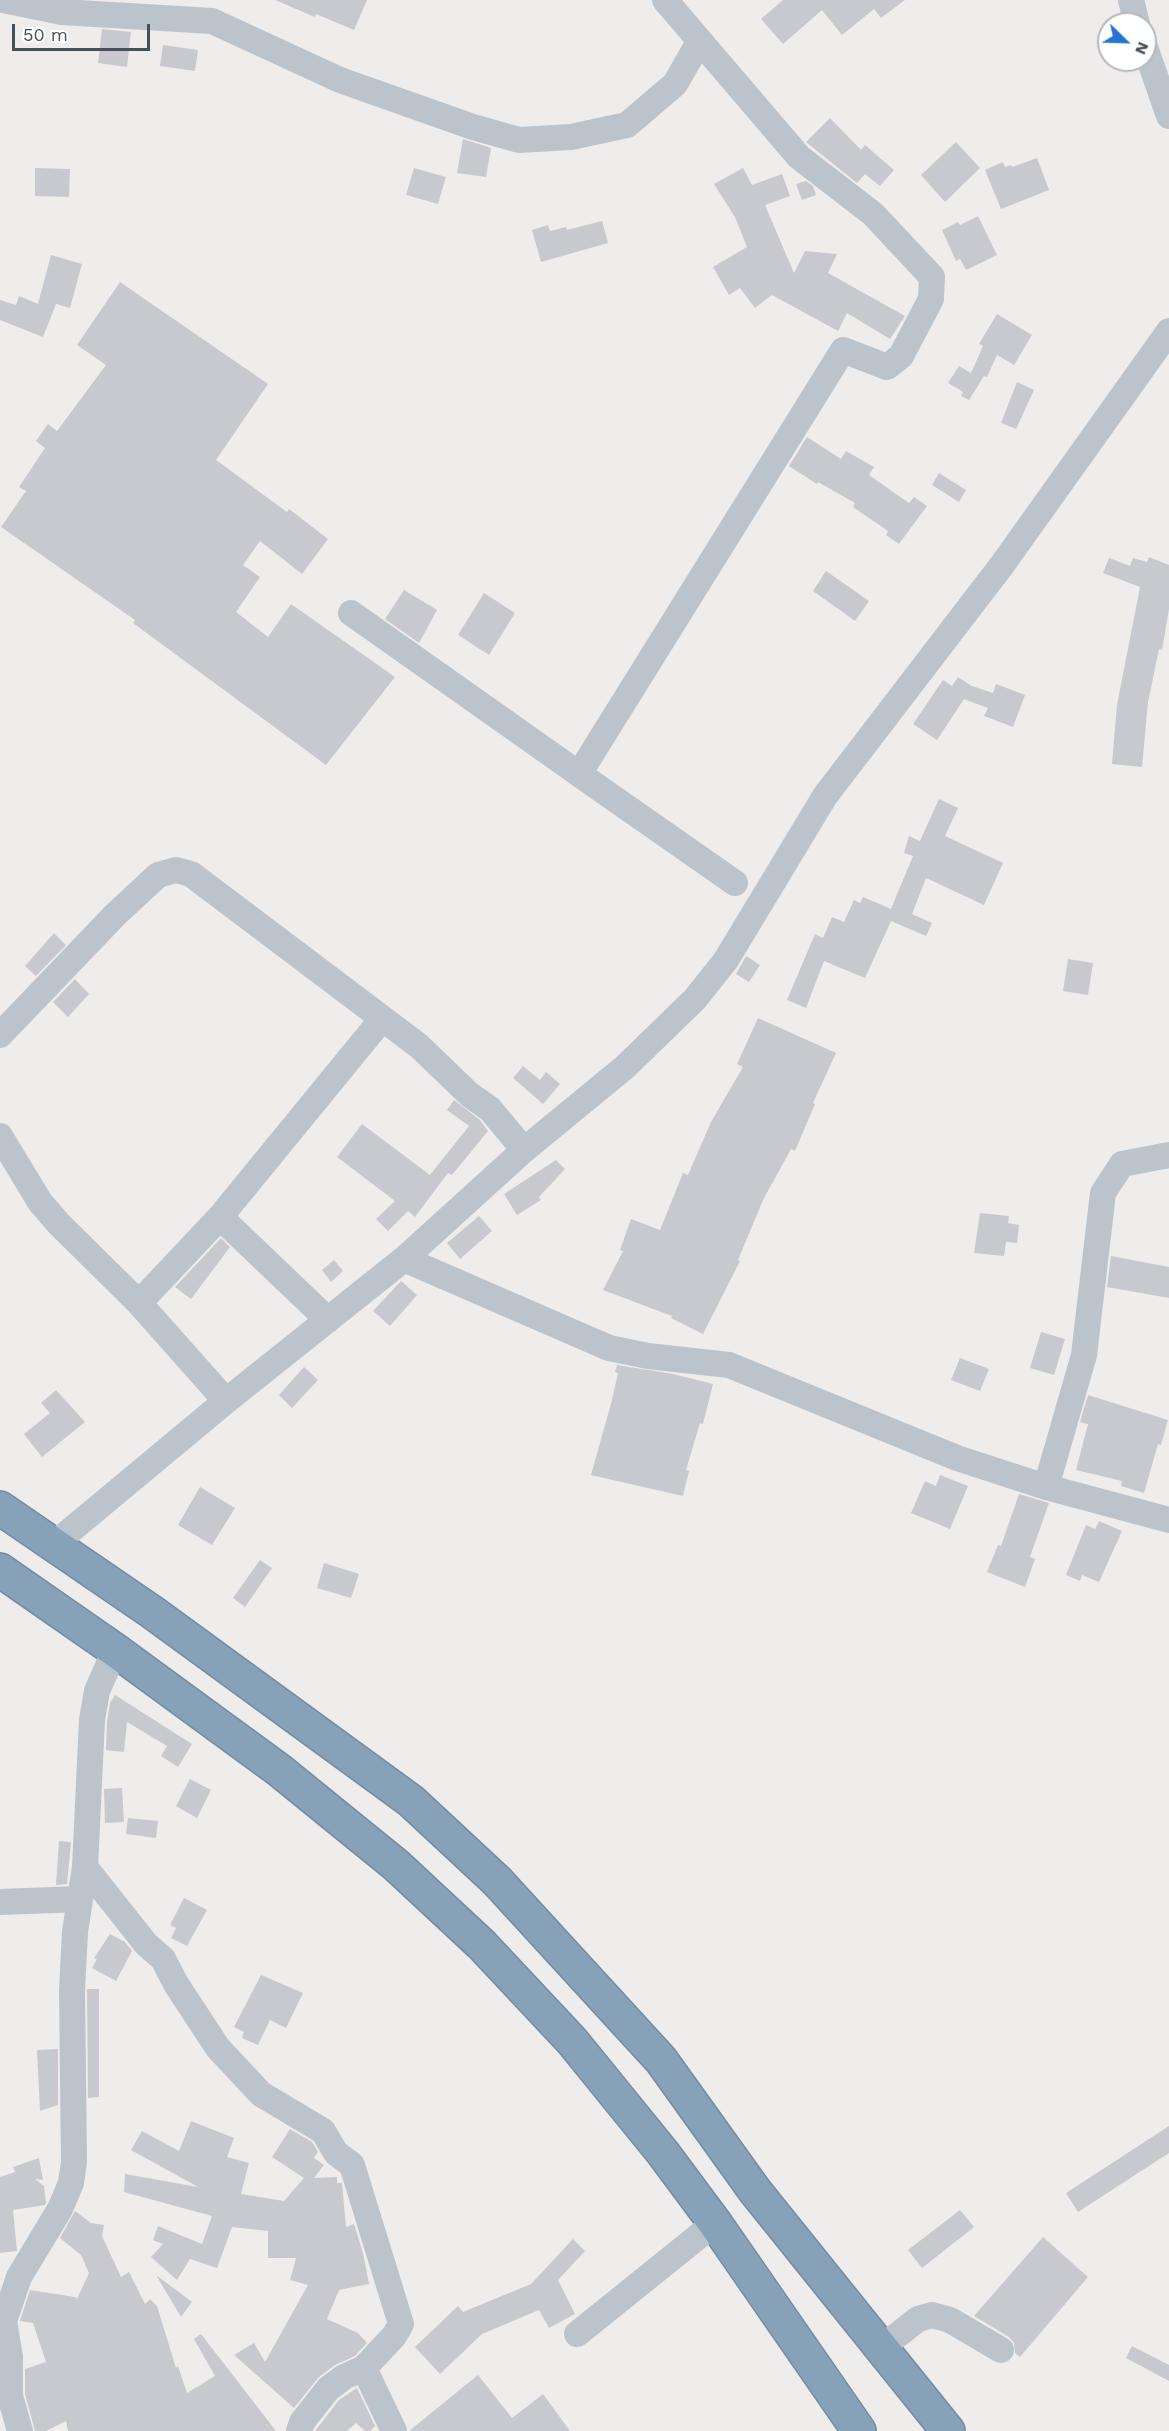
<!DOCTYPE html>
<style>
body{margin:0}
#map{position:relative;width:1169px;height:2431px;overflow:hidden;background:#efecec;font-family:"Work Sans",sans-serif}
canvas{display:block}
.north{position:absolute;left:1097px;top:12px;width:60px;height:60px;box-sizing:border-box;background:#fff;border:2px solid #b5b9bc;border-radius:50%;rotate:113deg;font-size:16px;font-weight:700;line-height:24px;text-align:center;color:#465058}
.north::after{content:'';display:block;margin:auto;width:21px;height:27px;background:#2475d2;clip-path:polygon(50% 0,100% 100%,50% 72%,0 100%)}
.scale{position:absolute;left:12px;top:24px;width:138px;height:27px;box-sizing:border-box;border:3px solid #465058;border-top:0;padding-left:8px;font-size:18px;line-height:21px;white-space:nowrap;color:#465058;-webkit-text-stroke:4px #fff;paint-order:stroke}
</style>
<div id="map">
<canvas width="1169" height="2431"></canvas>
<div class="north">N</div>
<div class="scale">50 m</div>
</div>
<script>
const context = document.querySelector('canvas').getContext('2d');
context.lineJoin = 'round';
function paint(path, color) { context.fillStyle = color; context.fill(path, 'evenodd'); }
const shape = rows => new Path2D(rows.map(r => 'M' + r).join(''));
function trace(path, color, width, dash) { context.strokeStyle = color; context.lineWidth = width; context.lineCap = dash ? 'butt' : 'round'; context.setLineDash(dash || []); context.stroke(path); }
const building = shape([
 [275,0,367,0,354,30,316,14,315,17],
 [783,0,905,0,881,18,874,9,842,35,822,10,783,44,761,19],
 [102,29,131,32,127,67,98,63],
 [163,45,198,50,195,71,160,66],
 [830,118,861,150,865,145,894,170,880,186,865,174,857,183,806,142],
 [463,139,491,148,486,177,457,173],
 [956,142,980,168,945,202,921,175],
 [1037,158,1049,190,1001,209,985,170,1003,162,1005,167,1011,165,1012,167],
 [35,168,70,169,69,197,35,196],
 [414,168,446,177,438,204,406,195],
 [743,168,752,185,782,174,790,196,765,205,794,273,805,251,837,254,828,273,905,316,890,339,847,313,838,331,772,295,755,308,740,288,729,295,713,267,747,247,735,217,714,184],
 [806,181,813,186,816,195,802,200,796,184],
 [978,216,997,255,966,270,960,259,956,261,942,230,958,222,960,225],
 [602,221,608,243,541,262,532,230,548,225,550,231,566,227,567,230],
 [51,255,82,264,70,308,56,304,43,337,0,320,0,300,16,305,19,296,38,304],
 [120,282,268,384,216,460,287,512,289,509,328,539,302,574,260,541,243,565,260,577,236,612,268,637,291,604,395,677,326,765,133,623,135,620,1,527,26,491,19,487,45,448,36,441,48,424,57,431,106,365,77,345],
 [997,314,1032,335,1014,365,997,355,987,377,984,376,969,400,961,396,963,392,948,383,959,366,971,373,983,346,979,344],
 [1017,382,1034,390,1016,429,1001,423],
 [807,437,841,459,846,451,874,467,869,475,909,503,914,497,927,506,899,544,886,535,888,531,853,507,855,503,818,482,817,484,789,466],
 [939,473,966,490,959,502,932,485],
 [1149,557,1169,565,1169,609,1162,650,1159,649,1148,702,1142,767,1112,764,1117,705,1140,587,1103,573,1109,558,1130,566,1133,558,1147,562],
 [826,571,869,601,855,621,813,591],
 [404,590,437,610,419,643,385,619],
 [484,593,515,613,489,655,458,635],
 [958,677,972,686,993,693,996,684,1025,695,1013,727,984,716,988,708,964,699,937,740,913,724,943,680,952,686],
 [939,799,958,808,945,836,1003,863,984,905,926,878,912,914,932,923,926,936,891,921,865,978,824,961,806,1008,787,1000,815,934,823,938,832,917,844,922,854,900,860,903,863,897,891,909,913,856,904,853,909,836,920,841],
 [54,933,66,945,36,976,25,966],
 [746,956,760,965,749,982,736,974],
 [1068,959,1093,963,1088,995,1063,991],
 [75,979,89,994,68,1017,53,1002],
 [758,1018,836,1053,813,1103,815,1104,795,1151,791,1149,763,1200,738,1260,740,1261,703,1334,671,1318,672,1316,603,1290,623,1251,620,1250,631,1219,660,1230,683,1173,688,1175,711,1122,743,1067,737,1064],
 [523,1066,540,1080,546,1072,560,1084,543,1104,513,1078],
 [454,1100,480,1120,488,1131,452,1175,448,1173,415,1217,408,1211,388,1231,376,1219,395,1201,337,1157,362,1124,430,1175,469,1126,447,1110],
 [556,1160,565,1169,539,1197,541,1200,517,1215,504,1194],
 [980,1213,1009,1216,1008,1223,1019,1225,1017,1243,1006,1242,1004,1256,974,1253],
 [479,1216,492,1231,460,1259,447,1243],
 [221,1238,230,1247,191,1299,175,1287],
 [1111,1256,1169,1267,1169,1298,1107,1287],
 [334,1260,343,1271,331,1282,322,1270],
 [401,1281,417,1295,390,1326,373,1311],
 [1041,1332,1065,1339,1054,1375,1030,1368],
 [960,1358,989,1369,980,1391,951,1380],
 [617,1365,673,1374,713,1384,703,1424,700,1423,686,1470,689,1471,683,1496,591,1475,612,1400,618,1373,615,1372],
 [304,1367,318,1380,292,1408,279,1395],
 [56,1390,85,1422,42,1457,24,1434,50,1413,41,1403],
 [1088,1395,1168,1420,1161,1445,1158,1444,1144,1493,1121,1486,1122,1481,1076,1470,1088,1424,1080,1422],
 [940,1475,968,1486,950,1529,911,1513,925,1481,936,1486],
 [200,1487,235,1508,212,1545,178,1525],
 [1019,1494,1049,1503,1030,1557,1035,1559,1025,1587,987,1572,998,1545,1001,1546],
 [1099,1521,1122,1531,1099,1582,1082,1575,1080,1581,1066,1575,1086,1525,1095,1529],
 [260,1560,272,1568,245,1607,233,1598],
 [324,1563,359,1574,351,1598,317,1588],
 [115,1695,192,1744,178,1767,161,1756,167,1746,127,1722,124,1752,106,1750,107,1722,110,1703],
 [190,1779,211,1790,197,1818,176,1806],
 [122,1788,124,1822,105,1823,104,1789],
 [128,1818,158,1821,156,1838,126,1834],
 [59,1841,71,1842,67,1884,56,1885],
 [184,1898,207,1910,187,1946,171,1938,176,1928,170,1925],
 [110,1934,125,1942,132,1951,116,1981,92,1968,97,1959,94,1958],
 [261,1975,303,1993,286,2028,270,2020,258,2045,242,2038,244,2032,234,2027],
 [87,1989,99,1989,99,2097,88,2098],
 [58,2049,58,2105,40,2111,37,2050],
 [191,2121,234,2138,227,2157,249,2163,241,2194,284,2201,304,2178,272,2157,290,2129,312,2142,318,2152,314,2158,324,2165,314,2178,337,2177,337,2183,342,2183,346,2227,354,2224,363,2253,369,2284,339,2290,327,2319,358,2333,367,2343,355,2356,335,2365,319,2377,294,2408,234,2355,254,2343,265,2362,308,2285,290,2280,296,2258,268,2258,268,2231,232,2227,217,2268,190,2259,177,2280,151,2257,163,2244,153,2240,158,2226,202,2244,212,2216,124,2192,125,2174,198,2187,131,2150,142,2131,179,2151],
 [1169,2126,1169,2153,1078,2212,1066,2193],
 [39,2158,43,2180,35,2179,44,2186,46,2203,45,2205,13,2210,17,2251,0,2253,0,2177,15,2172,13,2167],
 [960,2210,974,2227,922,2268,908,2250],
 [75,2211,91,2223,104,2225,102,2236,121,2277,129,2272,145,2304,150,2299,157,2306,176,2368,178,2366,187,2393,215,2376,194,2339,201,2334,276,2431,68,2431,66,2421,46,2431,35,2431,25,2394,25,2369,46,2362,33,2323,20,2321,30,2290,75,2297,77,2299,89,2273,81,2255,60,2238],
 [1043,2237,1088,2277,1020,2357,1015,2353,1014,2343,1009,2337,974,2316],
 [573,2239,585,2251,558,2280,575,2314,549,2328,539,2310,482,2334,440,2374,415,2347,458,2306,463,2312,531,2284],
 [156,2275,192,2302,181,2317],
 [1132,2346,1169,2365,1169,2381,1126,2358],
 [478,2375,512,2418,543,2394,570,2431,409,2431],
 [357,2388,375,2426,370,2431,365,2431,356,2423,347,2431,315,2431,339,2400]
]);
const minor = shape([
 [3,0,62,12,212,21,340,80,473,127,519,140,571,137,627,125,675,84,699,42],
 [665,0,799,157,873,214,932,277,931,299,901,356,887,367,843,350,579,774,735,883],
 [1131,0,1137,24],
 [1145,47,1169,116],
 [351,613,579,774],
 [0,1035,115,915,158,875,176,870,191,874,419,1046,470,1095,490,1109,524,1150],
 [0,1136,40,1202,59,1224,139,1303,226,1401],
 [220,1217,328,1320],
 [404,1259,609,1348,648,1356,729,1365,957,1458,1046,1487,1169,1520],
 [139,1303,220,1217,382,1019],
 [1046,1487,1084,1355,1103,1193,1122,1164,1169,1155],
 [53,1545,226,1401,404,1259,524,1150,625,1067,695,999,726,960,825,796,1002,565,1169,331],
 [85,1867,146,1944,163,1959,176,1984,218,2048,261,2094,323,2131,336,2153,352,2165,401,2324,394,2336,364,2368,344,2377,328,2389,302,2422,299,2431],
 [0,1902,80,1899],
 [577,2334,715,2223],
 [881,2348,918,2319,932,2315,950,2320,1001,2350],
 [364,2368,394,2431],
 [20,2431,10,2396,10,2357,4,2321,19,2277,60,2209,71,2183,74,2162,72,1990,75,1932,85,1867,92,1720,97,1691,115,1650]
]);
const highway = shape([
 [0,1508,152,1612,411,1801,497,1881,661,2060,755,2191,948,2431],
 [0,1570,115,1650,279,1770,396,1865,482,1945,572,2041,663,2153,715,2223,859,2431]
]);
paint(building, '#c7c9cf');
trace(highway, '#728ca4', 36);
trace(minor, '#bbc4cb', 26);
trace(highway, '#87a1b9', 33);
</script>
